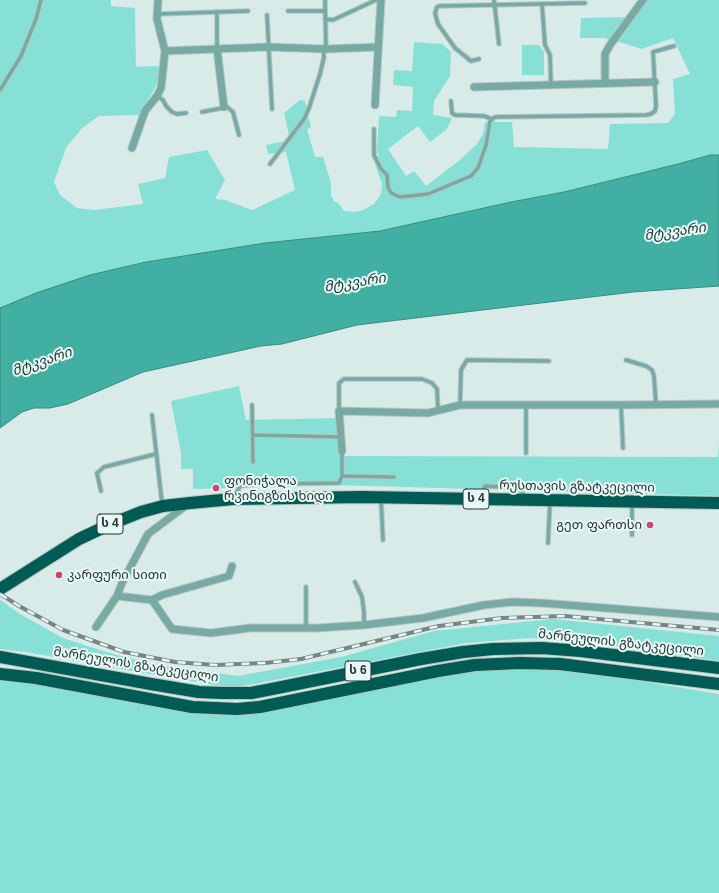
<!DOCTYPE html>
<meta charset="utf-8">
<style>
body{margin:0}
canvas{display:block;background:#d8ebe8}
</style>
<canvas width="719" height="893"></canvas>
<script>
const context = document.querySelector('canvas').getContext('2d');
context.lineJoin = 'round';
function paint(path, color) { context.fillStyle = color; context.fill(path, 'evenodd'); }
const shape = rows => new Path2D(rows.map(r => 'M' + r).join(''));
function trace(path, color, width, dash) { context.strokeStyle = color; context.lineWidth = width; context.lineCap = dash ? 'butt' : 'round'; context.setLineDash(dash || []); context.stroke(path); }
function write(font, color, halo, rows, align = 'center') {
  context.font = font + ' Helvetica,"Noto Sans Georgian",sans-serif'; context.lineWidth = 4; context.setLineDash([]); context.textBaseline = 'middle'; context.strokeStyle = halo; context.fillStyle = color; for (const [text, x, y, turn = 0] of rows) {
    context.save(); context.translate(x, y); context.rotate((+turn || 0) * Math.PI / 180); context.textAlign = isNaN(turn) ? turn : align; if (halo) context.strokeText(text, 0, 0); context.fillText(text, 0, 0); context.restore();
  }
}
const green = shape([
 [0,0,111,0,111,6,135,8,136,67,155,66,161,67,156,86,139,115,99,116,82,128,66,148,54,182,60,195,77,208,94,210,143,204,138,184,165,178,169,157,207,150,225,180,215,199,225,200,252,210,295,190,286,152,268,154,266,145,290,140,284,113,300,100,305,101,311,128,307,129,315,157,323,157,331,183,331,196,334,201,339,204,344,211,355,212,363,210,374,204,381,194,382,184,372,156,379,156,377,151,379,116,396,117,397,110,412,111,413,87,393,85,394,70,412,71,414,42,442,44,451,52,450,76,434,101,433,115,452,118,447,129,430,142,418,126,388,149,406,176,414,171,426,186,460,160,476,145,483,134,485,122,512,122,514,147,608,149,610,124,668,123,675,114,673,79,690,74,673,38,642,49,616,41,647,0,719,0,719,155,710,155,678,164,564,192,511,202,380,231,265,243,146,262,90,275,36,293,0,308],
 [626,17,610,40,605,38,580,38,581,18],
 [522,45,539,45,544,52,544,75,522,75],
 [239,386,246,420,341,418,340,456,718,457,719,443,719,496,334,485,193,489,193,469,181,469,181,453,171,401],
 [0,600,20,614,63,638,106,652,152,664,238,676,341,657,434,631,553,619,719,636,719,661,613,646,530,638,466,643,233,688,172,678,26,652,0,649],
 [491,667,573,670,719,694,719,893,0,893,0,681,28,682,92,694,239,715]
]);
const water = shape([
 [710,155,719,155,719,286,633,292,357,325,282,344,261,346,143,372,68,404,50,408,34,408,22,412,0,428,0,308,36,293,90,275,146,262,265,243,380,231,511,202,564,192,678,164,710,155]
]);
const lane = shape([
 [325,0,326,49],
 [494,0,499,44],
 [542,4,545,45,550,55,551,85],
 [288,11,325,11],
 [217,12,217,49],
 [157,14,248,11],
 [267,15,272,109],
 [325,19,333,20,376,0],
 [479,59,471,61,455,48,438,24,435,13,437,7,440,6,585,3],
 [0,90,21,56,36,19,41,0],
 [157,96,163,100,166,106,172,112,177,114,186,113],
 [451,101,452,113,455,115,484,116,492,119],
 [202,112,227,107,233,112,239,135],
 [374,129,374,155,381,169,387,175,388,187,391,193,400,197,428,194,471,176,478,168,486,145,490,121,495,117,646,115,651,114,655,111,656,106,653,52,674,46],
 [270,164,304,119,309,108,320,74,324,57,323,49],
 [626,360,646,366,652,370,654,376,656,405],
 [252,405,253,462],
 [460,405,461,370,467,360,549,361],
 [621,405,623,448],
 [339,411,339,383,344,379,422,379,432,383,437,389,438,410],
 [152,415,162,503],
 [253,435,341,437],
 [526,453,526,405],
 [342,476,394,477],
 [101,491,97,473,104,467,156,454],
 [235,496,240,486,252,484,339,483,342,476,342,451],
 [480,496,485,486,503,487,519,488,526,498],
 [381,499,383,540],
 [632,503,632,535],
 [548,543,550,502],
 [355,582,362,597,364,612,364,625],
 [306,587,306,628]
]);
const street = shape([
 [217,49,224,107],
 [165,51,268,47,326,49,378,47],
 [605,83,605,54,610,45,643,0],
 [474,87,655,82],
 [375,105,381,0],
 [132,148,145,111,157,96,161,88,165,51,157,19,158,0],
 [342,451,339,411,428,413,460,405,621,405,719,404],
 [117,596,152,600,172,629,211,633,250,628,317,628,364,625,423,618,484,605,512,602,542,603,719,617],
 [152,600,162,595,229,576,232,566],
 [96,627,117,596,122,583,148,534,188,504]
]);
const highway = shape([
 [0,589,79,539,111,524,141,512,163,506,190,503,233,499,362,497,719,503],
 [0,657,151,684,199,692,222,693,251,693,267,690,421,659,463,652,493,649,542,648,581,651,719,668],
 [0,674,36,678,192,707,237,709,260,707,438,671,475,665,520,663,560,664,719,684]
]);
const rail = shape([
 [0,594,19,606,63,630,124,652,175,662,215,665,265,663,301,659,439,626,502,618,565,616,719,630]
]);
const markers = [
 [216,488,4,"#d04372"],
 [650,525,4,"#d04372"],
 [59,575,4,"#d04372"]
];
const shields = [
 [476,499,26],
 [110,524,26],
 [358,671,26]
];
const shieldNames = [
 ["ს 4",476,499],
 ["ს 4",110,524],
 ["ს 6",358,671]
];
const poiNames = [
 ["ფონიჭალა",224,481],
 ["რკინიგზის ხიდი",224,496],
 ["გეთ ფართსი",642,525,"right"],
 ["კარფური სითი",67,575]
];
const streetNames = [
 ["რუსთავის გზატკეცილი",577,487,1],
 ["მარნეულის გზატკეცილი",621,643,6],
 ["მარნეულის გზატკეცილი",136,665,9]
];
const waterNames = [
 ["მტკვარი",675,232,-8],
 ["მტკვარი",355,283,-9],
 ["მტკვარი",42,362,-19]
];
paint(green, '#86e0d5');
paint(water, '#42afa3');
trace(water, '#3b8a81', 1);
trace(lane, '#b6c6c4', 5.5);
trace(street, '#b6c6c4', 9);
trace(highway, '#b6c6c4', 14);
trace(lane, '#76aaa3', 3.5);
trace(street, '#76aaa3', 7);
trace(highway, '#005b54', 12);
trace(rail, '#798583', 4);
trace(rail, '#e5f9f6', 2.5, [8]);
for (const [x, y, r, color] of markers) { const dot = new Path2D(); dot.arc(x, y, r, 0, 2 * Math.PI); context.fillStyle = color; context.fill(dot); trace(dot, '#e5f9f6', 1.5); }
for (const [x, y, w] of shields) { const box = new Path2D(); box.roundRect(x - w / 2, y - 10, w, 20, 3); context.fillStyle = '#e5f9f6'; context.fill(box); trace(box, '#2c3332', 1); }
write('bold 12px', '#2c3332', null, shieldNames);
write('13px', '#2c3332', '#e5f9f6', poiNames, 'left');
write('13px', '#2c3332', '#e5f9f6', streetNames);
write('italic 14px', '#1d3532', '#e5f9f6', waterNames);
</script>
